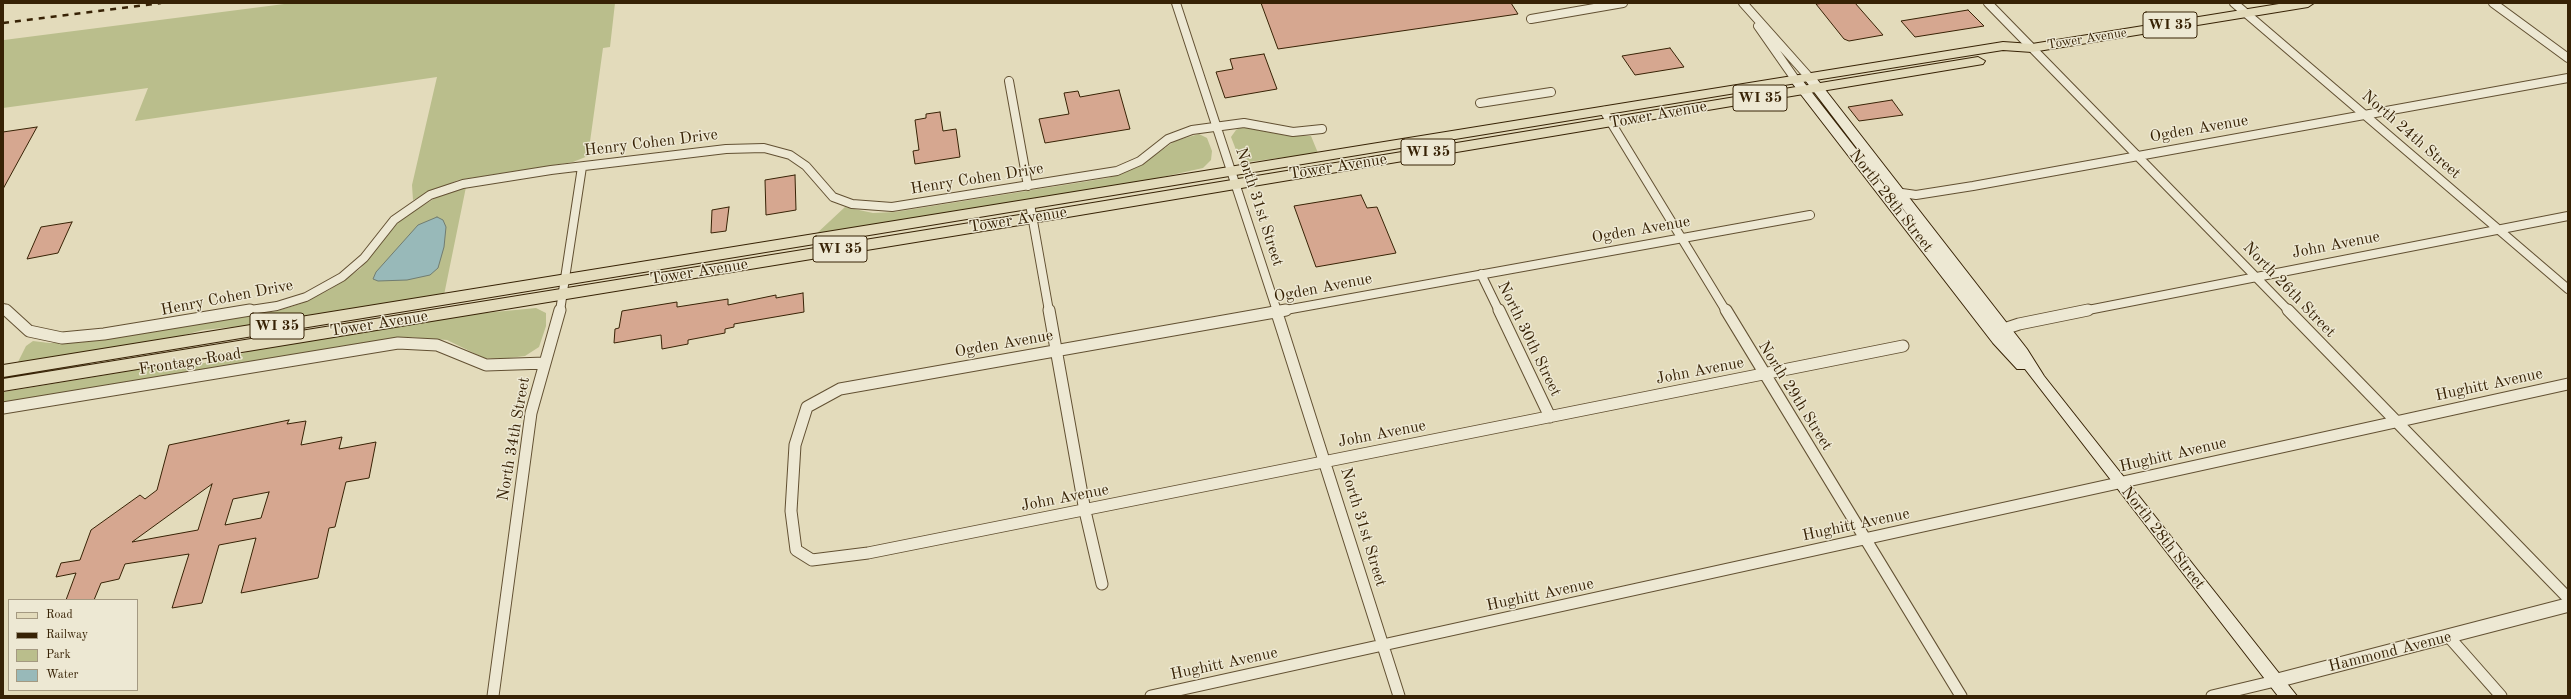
<!DOCTYPE html>
<style>
body{margin:0}
#map{position:relative;width:2571px;height:699px;overflow:hidden;background:#e3dbbb;font-family:"Old Standard TT",serif}
canvas{display:block}
.frame{position:absolute;inset:0;border:4px solid #372205;pointer-events:none}
.legend{position:absolute;left:8px;top:599px;width:130px;height:92px;box-sizing:border-box;background:#ede8d3;border:1px solid #a49981;margin:0;padding:5px 7px;list-style:none;font-size:12px;color:#372205}
.legend li{display:flex;align-items:center;gap:8px;height:20px}
.legend b{width:20px;border:1px solid #a49981}
</style>
<div id="map">
<canvas width="2571" height="699"></canvas>
<div class="frame"></div>
<ul class="legend">
<li><b style="height:5px;background:#e3dbbb"></b>Road</li>
<li><b style="height:5px;background:#372205"></b>Railway</li>
<li><b style="height:11px;background:#babe8c"></b>Park</li>
<li><b style="height:11px;background:#98b9b9"></b>Water</li>
</ul>
</div>
<script>
const context = document.querySelector('canvas').getContext('2d');
context.lineJoin = 'round';
function paint(path, color) { context.fillStyle = color; context.fill(path, 'evenodd'); }
const shape = rows => new Path2D(rows.map(r => 'M' + r).join(''));
function trace(path, color, width, dash) { context.strokeStyle = color; context.lineWidth = width; context.lineCap = dash ? 'butt' : 'round'; context.setLineDash(dash || []); context.stroke(path); }
function write(font, color, halo, rows, align = 'center') {
  context.font = font + ' "Old Standard TT",serif'; context.lineWidth = 3; context.setLineDash([]); context.textBaseline = 'middle'; context.strokeStyle = halo; context.fillStyle = color; for (const [text, x, y, turn = 0] of rows) {
    context.save(); context.translate(x, y); context.rotate((+turn || 0) * Math.PI / 180); context.textAlign = isNaN(turn) ? turn : align; if (halo) context.strokeText(text, 0, 0); context.fillText(text, 0, 0); context.restore();
  }
}
const green = shape([
 [292,3,615,3,610,47,603,48,588,156,573,162,458,180,413,200,412,185,437,77,135,121,148,88,3,108,4,40],
 [1242,127,1288,136,1311,136,1318,153,1248,162,1238,155,1231,137,1236,130],
 [1199,134,1207,138,1212,151,1211,160,1203,168,1149,180,815,235,845,207,873,213,895,212,1108,178,1138,167,1175,141],
 [466,187,444,295,252,325,203,330,173,338,17,364,26,346,33,341,49,343,77,343,277,311,300,304,329,290,360,269,401,219,437,197],
 [536,308,546,313,546,326,539,347,525,356,501,359,484,358,447,340,409,337,3,403,3,392,160,366,186,366,222,360,253,350,474,314]
]);
const water = shape([
 [437,217,443,220,446,227,444,247,438,268,430,275,407,280,378,281,373,279,376,272,418,225,437,217]
]);
const building = shape([
 [1261,3,1511,3,1518,14,1278,49,1261,3],
 [1825,3,1855,3,1883,35,1849,41,1844,39,1816,4,1825,3],
 [1968,10,1984,26,1915,37,1901,21,1968,10],
 [1670,48,1684,67,1635,75,1622,56,1670,48],
 [1264,54,1277,89,1225,98,1216,72,1233,69,1230,59,1264,54],
 [1119,90,1130,129,1045,143,1039,119,1069,114,1064,93,1078,91,1080,97,1119,90],
 [1892,100,1903,115,1859,121,1848,107,1892,100],
 [940,112,943,131,956,129,960,157,915,164,913,151,919,150,915,120,926,118,926,114,940,112],
 [37,127,3,189,3,132,37,127],
 [795,175,796,210,766,215,765,180,795,175],
 [1361,195,1367,208,1377,207,1396,253,1316,267,1294,206,1361,195],
 [729,207,726,231,711,233,712,210,729,207],
 [72,222,58,253,27,259,41,227,72,222],
 [803,293,804,312,734,324,734,327,725,329,725,333,688,340,688,344,662,349,661,335,614,343,615,329,619,328,622,311,677,302,677,307,728,299,728,305,776,295,776,298,803,293],
 [289,420,287,424,306,421,301,445,342,437,339,449,376,442,369,478,346,482,335,527,329,528,318,578,241,593,256,538,219,545,202,603,172,608,189,554,125,564,119,579,101,583,94,600,66,600,76,573,56,577,61,563,80,560,91,530,140,495,145,499,157,490,169,445,289,420],
 [212,484,198,530,132,542,212,484],
 [269,492,261,518,225,525,233,499,269,492]
]);
const minorFar1 = shape([
 [1176,3,1277,311],
 [1743,3,1809,77],
 [1988,3,2289,311],
 [2234,3,2568,289],
 [2493,3,2568,58],
 [1531,19,1623,3],
 [1758,26,1795,79],
 [1009,81,1028,186],
 [1480,103,1551,92],
 [1604,111,1726,311],
 [1855,153,1878,175],
 [1895,192,1916,195,1973,186,2568,78],
 [1030,204,1049,311],
 [1481,274,1499,311],
 [3,308,7,311],
 [244,311,277,306,306,297,342,277,364,258,394,220,430,195,463,184,551,170,726,149,764,148,790,155,806,166,833,197,852,204,892,207,1117,171,1140,161,1168,139,1192,130,1244,123,1293,132,1322,129],
 [560,311,582,167],
 [1280,311,1810,215],
 [2083,311,2568,216]
]);
const minor = shape([
 [6,310,29,331,62,338,104,334,250,310],
 [1049,310,1085,511,1102,584],
 [1276,310,1399,696],
 [1286,310,840,389,807,407,795,445,791,511,796,550,812,560,868,553,1903,346],
 [1499,310,1550,417],
 [1726,310,1961,696],
 [2288,310,2568,598],
 [1999,335,2004,329,2019,324,2088,310],
 [3,408,398,343,437,345,486,365,545,363],
 [2449,637,2501,696],
 [493,696,531,413,560,310],
 [1151,696,2568,384],
 [2212,696,2275,681]
]);
const tertiary = shape([
 [2568,598,2568,612,2275,688,2269,686,2267,681,2269,676,2275,674,2568,598]
]);
const secondary = shape([
 [1809,73,1813,74,2027,349,2044,376,2297,696,2278,696,2025,369,2017,369,1993,343,1789,79,1791,76,1799,76,1920,231,1805,80,1805,74,1809,73]
]);
const primary = shape([
 [2285,3,2314,3,2308,7,2032,52,2003,50,1809,81,3,377,3,365,2003,42,2032,44,2285,3],
 [1978,57,1985,61,1983,64,1032,223,3,391,3,379,1032,213,1978,57]
]);
const rail = shape([
 [3,23,161,3]
]);
const farStreetnames = [
 ["Tower Avenue",2087,39,-9]
];
const shields = [
 [2170,25,54],
 [1760,98,54],
 [1428,152,54],
 [840,249,54],
 [277,326,54]
];
const shieldNames = [
 ["WI 35",2170,25],
 ["WI 35",1760,98],
 ["WI 35",1428,152],
 ["WI 35",840,249],
 ["WI 35",277,326]
];
const streetNames = [
 ["Tower Avenue",1658,115,-10],
 ["Ogden Avenue",2199,129,-10],
 ["North 24th Street",2411,135,41],
 ["Henry Cohen Drive",651,143,-7],
 ["Tower Avenue",1338,167,-9],
 ["Henry Cohen Drive",977,179,-9],
 ["North 28th Street",1891,201,52],
 ["North 31st Street",1259,207,72],
 ["Tower Avenue",1018,220,-9],
 ["Ogden Avenue",1641,230,-10],
 ["John Avenue",2336,245,-11],
 ["Tower Avenue",699,272,-9],
 ["Ogden Avenue",1323,288,-11],
 ["North 26th Street",2289,290,46],
 ["Henry Cohen Drive",227,298,-11],
 ["Tower Avenue",379,324,-9],
 ["North 30th Street",1529,339,64],
 ["Ogden Avenue",1004,344,-10],
 ["Frontage Road",190,362,-9],
 ["John Avenue",1700,371,-11],
 ["Hughitt Avenue",2489,385,-12],
 ["North 29th Street",1795,396,58],
 ["John Avenue",1382,434,-11],
 ["North 34th Street",514,439,-80],
 ["Hughitt Avenue",2173,455,-13],
 ["John Avenue",1065,498,-11],
 ["Hughitt Avenue",1856,525,-12],
 ["North 31st Street",1363,527,73],
 ["North 28th Street",2163,538,52],
 ["Hughitt Avenue",1540,595,-12],
 ["Hammond Avenue",2390,652,-14],
 ["Hughitt Avenue",1224,664,-12]
];
paint(green, '#babe8c');
paint(water, '#98b9b9');
trace(water, '#717d71', 1);
paint(building, '#d6a790');
trace(building, '#372205', 1);
trace(minorFar1, '#625032', 10);
trace(minor, '#625032', 13);
trace(tertiary, '#625032', 2);
trace(secondary, '#372205', 2);
trace(primary, '#372205', 2);
trace(minorFar1, '#ede8d3', 8);
trace(minor, '#ede8d3', 11);
paint(tertiary, '#ede8d3');
paint(secondary, '#ede8d3');
paint(primary, '#e3dbbb');
trace(rail, '#372205', 2.5, [6, 6]);
write('13px', '#372205', '#ede8d3', farStreetnames);
for (const [x, y, w] of shields) { const box = new Path2D(); box.roundRect(x - w / 2, y - 13, w, 26, 3); context.fillStyle = '#ede8d3'; context.fill(box); trace(box, '#372205', 1); }
write('bold 15px', '#372205', null, shieldNames);
write('16px', '#372205', '#ede8d3', streetNames);
</script>
